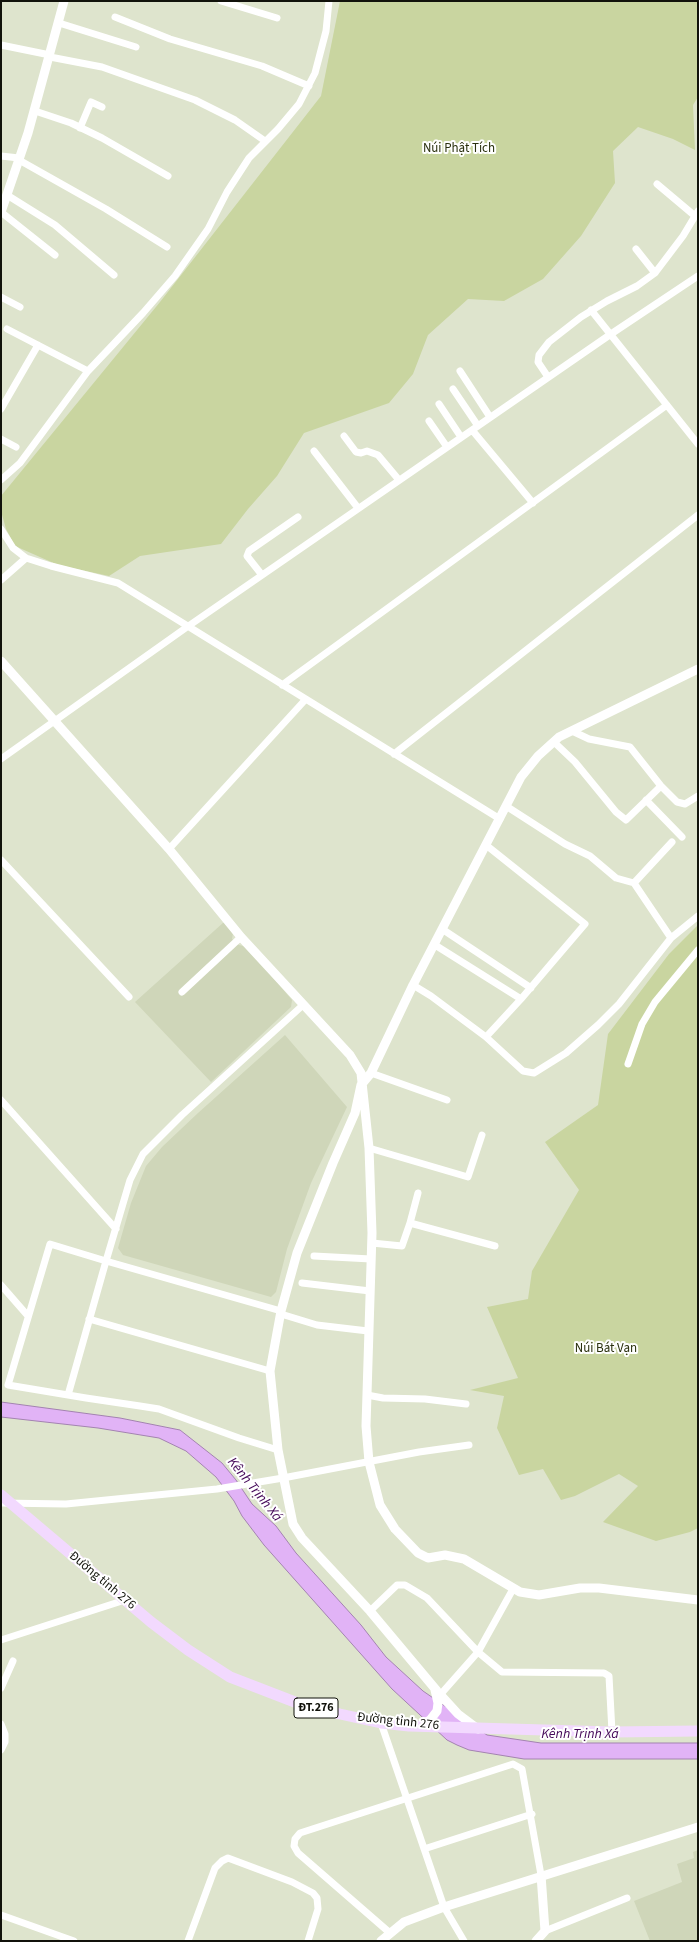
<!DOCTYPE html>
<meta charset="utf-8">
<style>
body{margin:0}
#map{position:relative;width:699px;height:1942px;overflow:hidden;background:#dee4cd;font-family:"Source Sans 3",sans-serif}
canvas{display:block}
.frame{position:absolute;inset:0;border:2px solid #11120b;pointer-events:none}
</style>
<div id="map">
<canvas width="699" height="1942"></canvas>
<div class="frame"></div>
</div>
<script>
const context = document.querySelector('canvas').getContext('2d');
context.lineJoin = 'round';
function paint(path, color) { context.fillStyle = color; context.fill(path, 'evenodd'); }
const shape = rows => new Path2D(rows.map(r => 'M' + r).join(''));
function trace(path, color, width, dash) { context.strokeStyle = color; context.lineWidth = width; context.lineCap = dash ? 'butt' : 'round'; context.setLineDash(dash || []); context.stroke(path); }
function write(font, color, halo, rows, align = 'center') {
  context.font = font + ' "Source Sans 3",sans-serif'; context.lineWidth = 4; context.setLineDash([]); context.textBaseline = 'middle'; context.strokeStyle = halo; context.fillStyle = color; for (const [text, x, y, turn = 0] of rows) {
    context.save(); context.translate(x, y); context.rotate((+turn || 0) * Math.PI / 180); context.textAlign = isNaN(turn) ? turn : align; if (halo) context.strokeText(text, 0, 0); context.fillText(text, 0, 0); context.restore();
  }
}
const built = shape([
 [224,922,233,933,232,939,239,945,247,947,292,1000,291,1007,211,1082,135,1002],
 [285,1035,347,1107,311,1183,287,1249,276,1292,271,1297,123,1255,118,1248,131,1203,146,1166,162,1147,198,1113],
 [698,1850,698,1941,650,1941,634,1901,682,1882,677,1864,694,1858,693,1852]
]);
const green = shape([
 [340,1,698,1,698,97,693,105,695,150,673,139,638,127,613,151,615,183,581,236,543,279,504,301,468,299,428,335,413,374,389,403,304,433,277,476,248,509,221,544,140,556,109,576,58,565,15,546,6,529,1,511,1,496,160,302,321,96],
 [698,925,698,1528,690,1532,656,1541,603,1522,638,1486,619,1474,575,1496,561,1500,543,1469,519,1475,497,1428,504,1396,470,1390,518,1378,487,1307,528,1299,532,1271,579,1190,545,1142,598,1105,608,1034,669,954]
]);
const water = shape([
 [1,1402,120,1418,180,1430,222,1463,236,1480,252,1504,276,1526,296,1553,361,1625,386,1657,423,1691,487,1735,541,1743,698,1743,698,1759,524,1759,469,1750,457,1745,447,1740,392,1689,264,1545,242,1516,234,1501,216,1477,186,1451,159,1438,98,1428,1,1417,1,1402]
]);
const street = shape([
 [221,1,277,18],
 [115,17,170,39,262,66,309,86],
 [59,23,136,47],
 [1,45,50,55],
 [50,57,102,67,195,100,235,120,265,141],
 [35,111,71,123,102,138,168,176],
 [80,128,91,102,102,107],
 [1,156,19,158],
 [19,160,106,209,167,247],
 [657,184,695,216],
 [7,195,55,225,114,275],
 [1,212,55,255],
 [636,249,655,273],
 [1,297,20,307],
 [591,310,698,444],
 [7,329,88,371],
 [460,371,490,417],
 [548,377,538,362,539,355,549,342,581,317,607,301,637,286,655,273,683,236,698,211],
 [453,389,478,426],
 [439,404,461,437],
 [1,409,38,345],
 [429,421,447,447],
 [472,430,533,503],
 [344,436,356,452,361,453,367,451,378,455,399,480],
 [1,439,16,447],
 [314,451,358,508],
 [1,480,20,463,88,371,143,313,175,276,208,229,227,192,249,158,278,129,299,104,315,73,326,31,329,1],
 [1,529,13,548,26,558,51,566,118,583,500,819],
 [262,575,247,556,249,551,298,517],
 [1,580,26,558],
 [282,685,667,405],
 [572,731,589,739,630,747,661,786,677,802,685,804,698,796],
 [554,742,575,762,616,812,626,820,661,786],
 [394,754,698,515],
 [1,759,187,627,611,334,698,276],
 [646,800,682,837],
 [506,806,565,844,590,856,616,878,634,883,671,938],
 [486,845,585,924,521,999,486,1037],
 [169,849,305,700],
 [1,860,129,997],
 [634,883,672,842],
 [442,929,531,988],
 [435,945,521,999],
 [413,985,431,996,486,1037,523,1071,534,1073,566,1053,598,1025,619,1004,671,938,698,916],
 [182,992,241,937],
 [628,1064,642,1024,655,1002,698,950],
 [371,1073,447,1100],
 [1,1100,116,1229],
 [369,1148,468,1177,482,1135],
 [410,1223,495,1246],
 [372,1243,402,1246,410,1223,418,1193],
 [314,1256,371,1259],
 [302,1283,370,1291],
 [1,1285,28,1316],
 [281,1311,106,1261,130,1180,143,1154,182,1115,303,1005],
 [281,1314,317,1325,368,1331],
 [89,1319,270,1371],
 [68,1395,106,1261,50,1244,8,1385,86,1398,140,1406,159,1409,239,1438,278,1450],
 [367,1395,383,1398,425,1399,466,1404],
 [1,1503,66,1504,217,1489,283,1478,419,1452,469,1445],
 [370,1611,397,1585,405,1585,427,1598,478,1652,502,1672,604,1673,609,1676,612,1732],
 [1,1640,125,1600],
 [1,1688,13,1661],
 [440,1695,478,1652,513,1589],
 [381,1723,444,1907,464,1941],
 [1,1724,5,1734,5,1742,1,1750],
 [424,1849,532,1814],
 [1,1915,74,1941],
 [545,1931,627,1898],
 [390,1933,298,1853,294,1846,295,1839,300,1833,513,1764,522,1769,541,1875],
 [188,1941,215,1868,222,1861,228,1858,292,1882,313,1893,317,1898,318,1909,308,1941]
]);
const secondary = shape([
 [1,212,28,133,64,1],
 [1,661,169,849,241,937,350,1055,361,1073,369,1148,372,1233,366,1426,369,1462,380,1505,395,1529,418,1553,428,1558,445,1555,464,1559,520,1592,539,1595,580,1588,599,1588,698,1600],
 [419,1726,430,1720,437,1711,438,1703,435,1690],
 [478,1729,458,1714,437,1691,370,1611,302,1538,293,1524,278,1450,270,1371,281,1311,297,1253,333,1163,355,1113,361,1085,371,1073,413,985,521,777,538,756,559,737,698,669],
 [381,1941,404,1922,444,1907,698,1827],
 [536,1941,545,1931,541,1875]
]);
const primary = shape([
 [1,1495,151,1622,188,1650,230,1677,300,1704,340,1714,381,1723,409,1726,612,1732,698,1731]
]);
const shields = [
 [316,1708,44]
];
const shieldNames = [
 ["ĐT.276",316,1708]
];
const parkNames = [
 ["Núi Phật Tích",459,149],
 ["Núi Bát Vạn",606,1349]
];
const streetNames = [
 ["Đường tỉnh 276",102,1581,40],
 ["Đường tỉnh 276",398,1722,6]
];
const waterNames = [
 ["Kênh Trịnh Xá",254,1490,51],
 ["Kênh Trịnh Xá",580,1735]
];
paint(built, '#cfd6b9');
paint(green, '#c9d5a0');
paint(water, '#e1b3f6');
trace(water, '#a383b0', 1);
trace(street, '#fff', 7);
trace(secondary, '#fff', 9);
trace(primary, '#f2d9fe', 11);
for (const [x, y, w] of shields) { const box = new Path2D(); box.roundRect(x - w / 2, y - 10, w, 20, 3); context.fillStyle = '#fff'; context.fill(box); trace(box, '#11120b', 1); }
write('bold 12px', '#11120b', null, shieldNames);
write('13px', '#2a300e', '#fff', parkNames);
write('13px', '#11120b', '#fff', streetNames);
write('italic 14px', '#450959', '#fff', waterNames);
</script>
